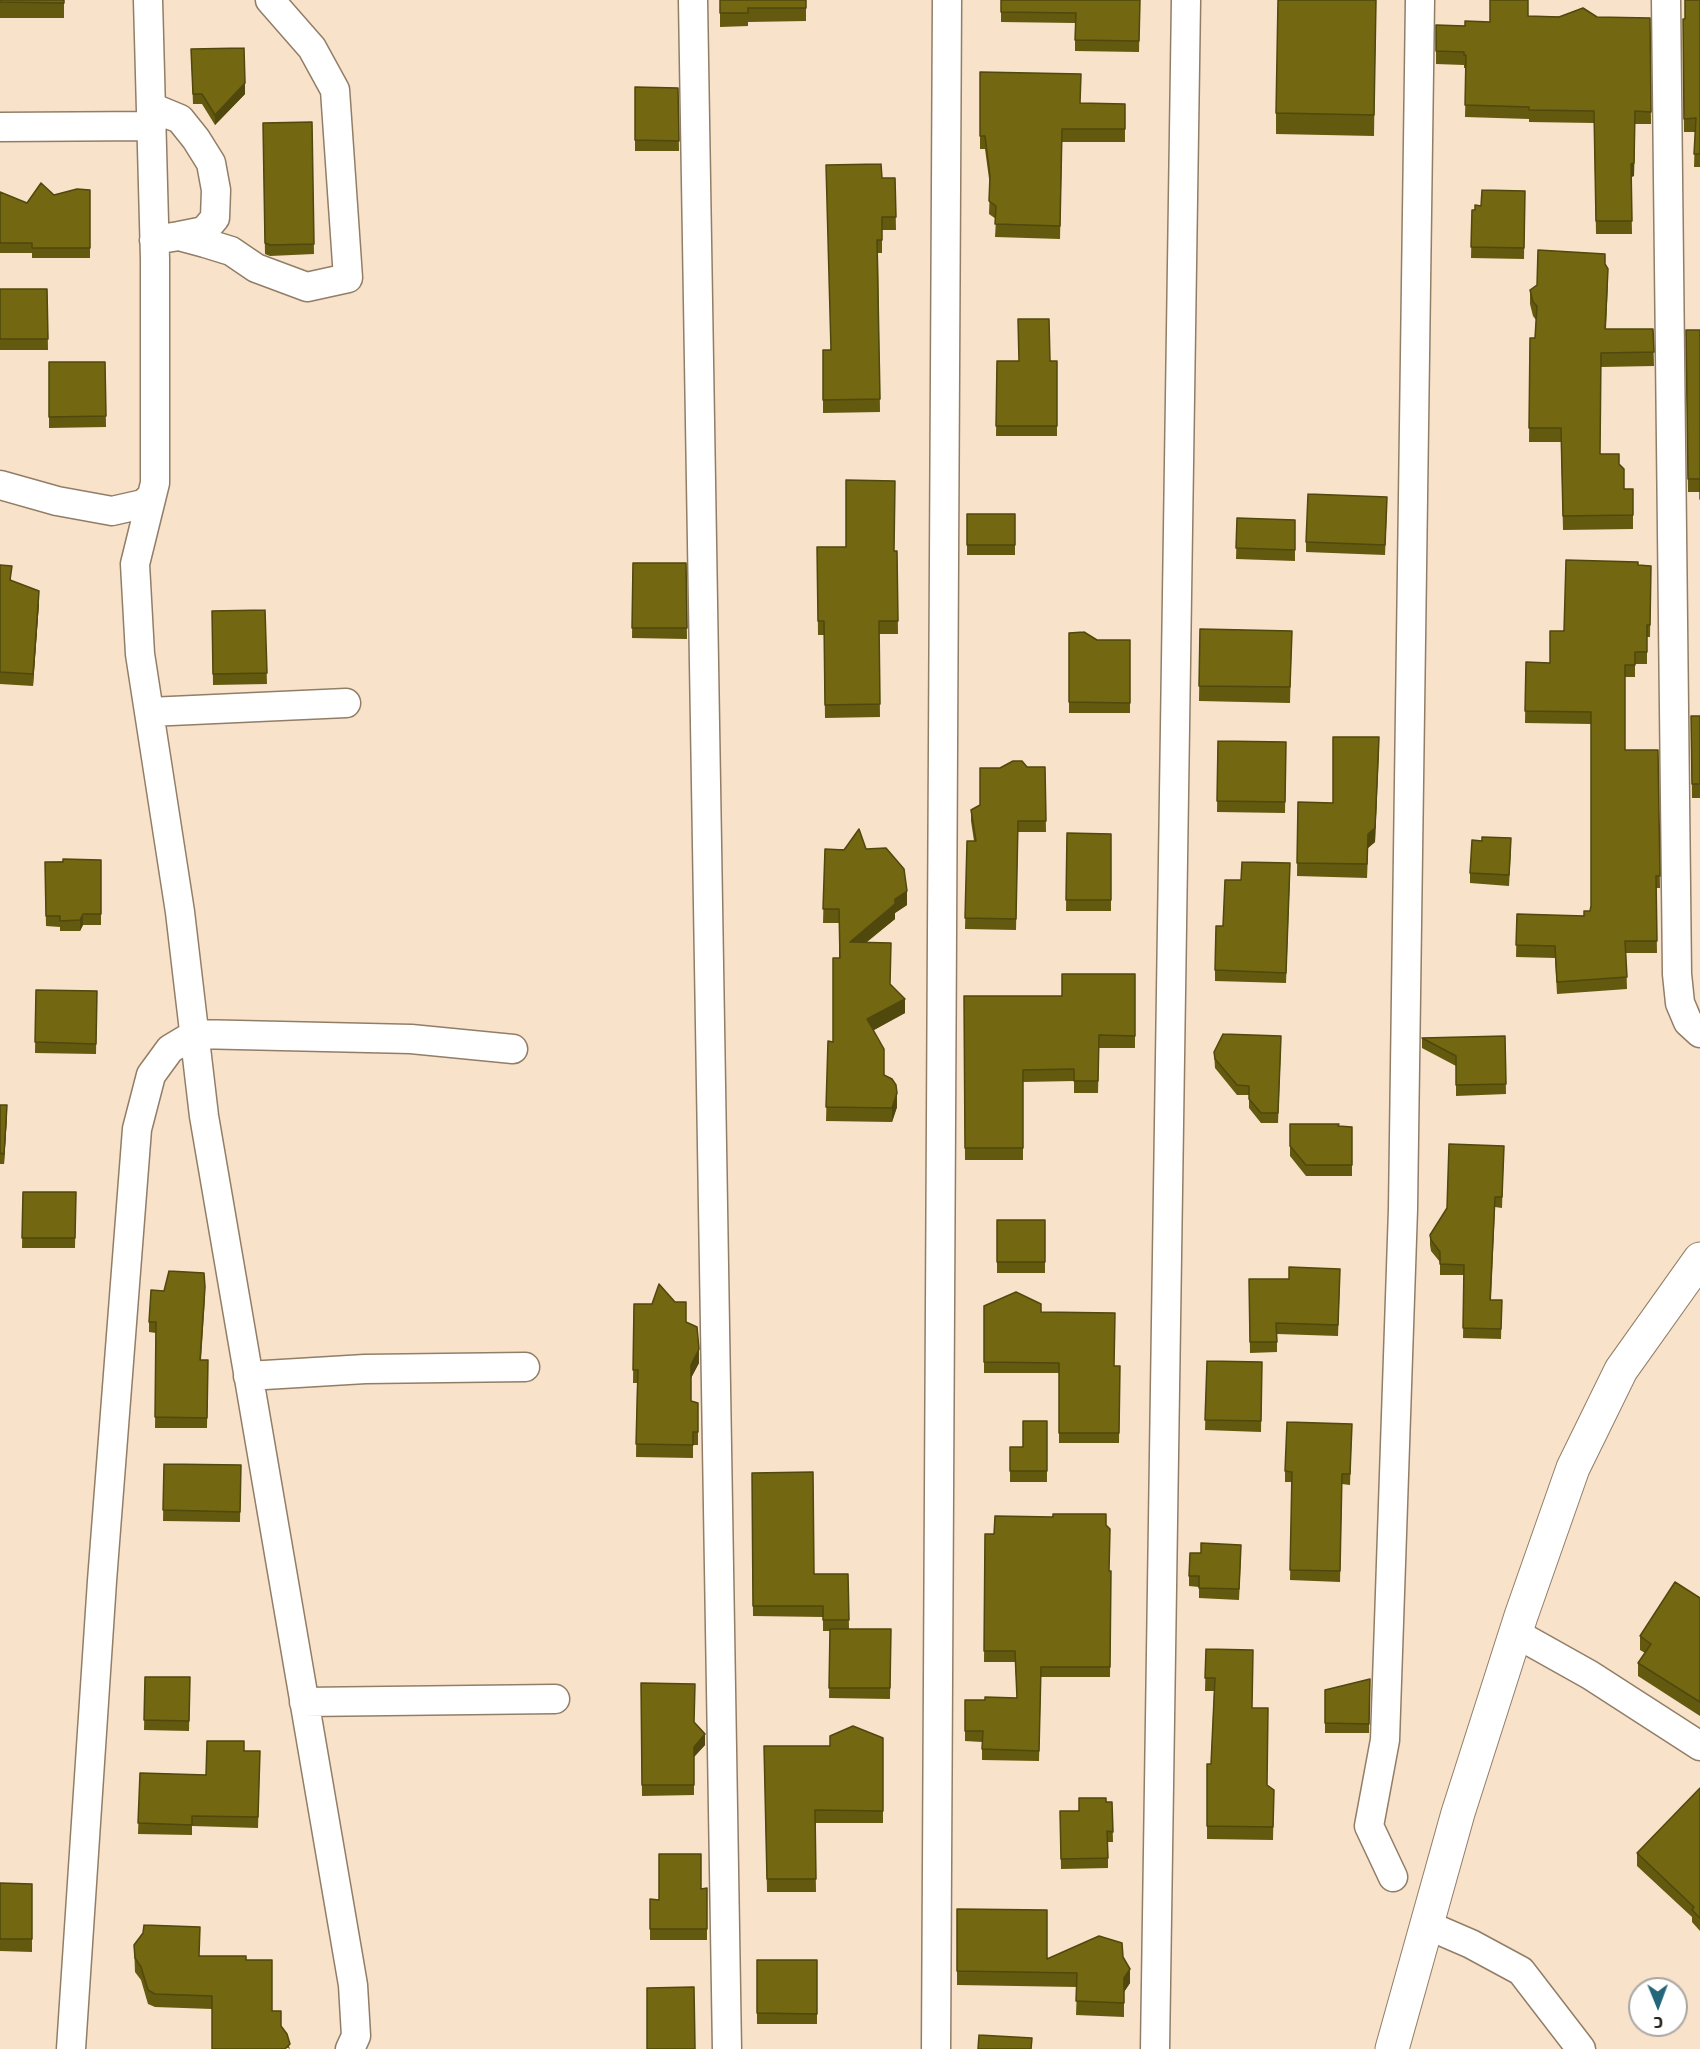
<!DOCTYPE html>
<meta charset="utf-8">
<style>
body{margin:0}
#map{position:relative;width:1700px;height:2049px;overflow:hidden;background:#f8e2c9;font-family:"Exo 2",sans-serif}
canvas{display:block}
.north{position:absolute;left:1628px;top:1977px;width:60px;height:60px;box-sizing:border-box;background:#fff;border:2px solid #aaa7a3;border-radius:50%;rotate:179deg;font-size:16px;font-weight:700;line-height:24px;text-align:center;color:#2a2219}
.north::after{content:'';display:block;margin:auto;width:21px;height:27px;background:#236679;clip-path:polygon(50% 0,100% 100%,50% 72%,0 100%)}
</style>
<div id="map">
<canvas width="1700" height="2049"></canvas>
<div class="north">С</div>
</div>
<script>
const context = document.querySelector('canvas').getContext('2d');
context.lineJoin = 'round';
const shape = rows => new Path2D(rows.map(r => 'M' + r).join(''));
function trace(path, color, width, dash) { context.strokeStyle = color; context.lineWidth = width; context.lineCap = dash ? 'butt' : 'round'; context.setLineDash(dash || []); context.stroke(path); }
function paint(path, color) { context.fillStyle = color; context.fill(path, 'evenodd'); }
const street = shape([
 [148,0,155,259,155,483,135,564,140,654,180,912,204,1116,353,1985,356,2036,350,2049],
 [693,0,727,2049],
 [1666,0,1677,974,1680,1003,1688,1022,1700,1033],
 [151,107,180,119,196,139,211,163,216,190,215,218,204,231,179,236],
 [0,127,152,126],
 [154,240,179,236,205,243,231,251,256,268,307,287,348,278,335,90,312,48,270,0],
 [0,485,57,501,112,511,143,504,151,497],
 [149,712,346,703],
 [248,1376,365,1369,525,1367],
 [1515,1633,1590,1675,1700,1746],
 [304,1702,555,1699],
 [1393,1877,1369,1826,1385,1740,1403,1209,1420,0],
 [1427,1925,1471,1944,1521,1971,1581,2049],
 [71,2049,102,1581,137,1129,151,1075,170,1049,195,1034,411,1039,513,1049],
 [936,2049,947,0],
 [1155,2049,1186,0]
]);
const secondary = shape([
 [1392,2049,1458,1813,1521,1616,1573,1468,1621,1370,1700,1259]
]);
const wall = shape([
 [0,0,64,0,64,18,0,18],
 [720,0,806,0,806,21,748,22,748,26,720,27],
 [1001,0,1140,0,1139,52,1075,51,1075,23,1001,22],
 [1376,0,1374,136,1276,134,1276,113],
 [1700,0,1700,167,1694,167,1695,132,1684,132,1683,19,1685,19],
 [1528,16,1650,18,1651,124,1635,124,1634,176,1631,177,1632,234,1596,234,1594,123,1529,122,1529,119,1465,117,1466,68,1464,68,1464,65,1436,64,1436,25,1465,26],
 [191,49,245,94,215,125,202,104,193,104],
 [980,72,1081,103,1125,104,1125,142,1062,142,1060,239,995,237,996,219,989,214,990,186,985,149,980,149],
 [635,87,678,88,679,151,635,151],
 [312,122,314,254,270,256,265,254,263,123],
 [882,178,895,178,896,230,882,230,882,253,878,253,880,412,823,413,823,350,830,350],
 [90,190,90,258,32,258,32,253,0,253,0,192,27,203,54,195],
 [1525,191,1524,259,1471,258,1472,210,1475,210,1481,206],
 [1605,265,1608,283,1606,329,1653,329,1654,366,1601,367,1600,454,1619,464,1624,489,1633,489,1633,529,1563,530,1561,442,1529,442,1530,338,1535,338,1536,320,1533,316,1530,304,1530,290],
 [0,289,47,289,48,350,0,350],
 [1686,330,1700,330,1700,512,1700,492,1688,492],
 [997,361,1057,361,1057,436,996,436],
 [49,362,105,362,106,427,49,428],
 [1387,508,1385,555,1306,552,1306,542],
 [967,514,1015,514,1015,555,967,555],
 [1237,518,1295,520,1295,561,1236,559],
 [817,547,897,551,898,634,879,634,880,717,825,718,824,635,818,635],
 [633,563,686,563,687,639,632,638],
 [0,565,12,581,39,603,33,686,0,684],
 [1638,565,1651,566,1650,637,1647,637,1647,664,1635,664,1635,677,1625,677,1625,750,1658,750,1660,888,1656,888,1657,953,1626,953,1627,989,1557,994,1555,958,1516,957,1517,914,1584,916,1590,911,1591,906,1591,724,1525,723,1526,662,1550,663],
 [265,610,267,684,213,685,212,611],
 [1200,629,1292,631,1290,703,1199,701],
 [1069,633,1097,640,1130,640,1130,713,1069,713],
 [1691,716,1700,716,1700,798,1692,798],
 [1218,741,1286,742,1285,813,1217,812],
 [1379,751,1375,842,1368,848,1367,878,1297,876,1298,802,1333,803],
 [1027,767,1045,767,1046,832,1018,832,1016,930,965,929,967,841,974,841,971,821,971,810,980,805,1000,768],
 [1067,833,1111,834,1111,911,1066,911],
 [825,849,866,849,907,905,895,913,895,919,866,942,890,984,905,1013,873,1030,884,1075,897,1107,892,1122,826,1121,828,1041,833,1042,839,958,839,923,823,923],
 [1511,849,1509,886,1470,883,1470,873],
 [101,860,101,925,83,925,80,931,60,931,60,927,46,926,45,862],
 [1290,874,1286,983,1215,981,1215,970,1223,926,1241,880],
 [1135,974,1135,1048,1099,1048,1098,1093,1074,1093,1074,1081,1023,1082,1023,1160,965,1160,964,996,1062,996],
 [36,990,97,991,96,1054,35,1053],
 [1505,1036,1506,1094,1456,1096,1456,1066,1422,1048,1422,1038],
 [1281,1046,1278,1123,1261,1123,1249,1108,1249,1095,1237,1095,1215,1068,1214,1052],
 [0,1105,7,1116,4,1164,0,1164],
 [1290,1124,1352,1127,1352,1176,1306,1176,1290,1156],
 [1504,1146,1502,1208,1495,1207,1491,1300,1502,1300,1501,1339,1463,1338,1464,1275,1440,1275,1440,1262,1431,1251,1430,1245,1430,1235],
 [23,1192,76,1192,75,1248,22,1248],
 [997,1220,1045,1220,1045,1273,997,1273],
 [1249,1279,1340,1279,1338,1336,1277,1334,1277,1352,1250,1353],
 [205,1298,201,1360,208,1360,207,1428,155,1428,156,1333,149,1332,149,1322],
 [634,1304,686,1322,699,1363,691,1378,691,1401,698,1403,698,1445,693,1445,693,1458,636,1457,637,1383,633,1383],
 [984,1306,1041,1312,1114,1366,1120,1366,1119,1443,1059,1443,1059,1373,984,1373],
 [1207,1361,1262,1362,1261,1432,1205,1430],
 [1047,1421,1047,1482,1010,1482,1010,1447,1023,1447],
 [1352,1424,1350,1485,1342,1484,1340,1582,1290,1580,1292,1482,1285,1482,1285,1471],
 [164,1464,241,1465,240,1522,163,1521],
 [752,1473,814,1574,848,1574,849,1629,891,1629,890,1699,829,1698,830,1631,823,1631,823,1617,753,1616],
 [1106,1525,1109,1571,1111,1571,1110,1677,1041,1677,1039,1761,982,1760,982,1742,965,1741,965,1700,985,1700,1017,1698,1015,1662,984,1662,985,1534,994,1534],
 [1241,1556,1239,1600,1199,1598,1199,1587,1189,1586,1189,1576],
 [1700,1598,1700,1716,1638,1676,1638,1663,1645,1653,1640,1650,1640,1636],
 [1206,1649,1252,1708,1267,1785,1274,1790,1273,1840,1207,1839,1207,1764,1211,1764,1214,1691,1205,1691],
 [145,1677,190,1677,189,1731,144,1730],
 [1370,1679,1369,1733,1325,1733,1325,1690],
 [641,1683,694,1723,705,1745,694,1757,694,1795,642,1796],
 [883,1738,883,1823,815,1823,816,1892,767,1892,764,1746,830,1746],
 [244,1751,260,1751,258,1828,192,1826,192,1835,138,1834,140,1773,206,1775],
 [1700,1788,1700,1931,1692,1922,1692,1917,1637,1866,1637,1853],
 [1106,1802,1112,1802,1113,1842,1108,1842,1108,1868,1061,1869,1060,1811,1079,1811],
 [0,1883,32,1884,32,1952,0,1951],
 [707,1888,707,1940,650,1940,650,1899,659,1900,701,1889],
 [957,1909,1047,1959,1123,1957,1130,1983,1124,1992,1124,2017,1076,2015,1077,1987,957,1985],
 [134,1945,200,1956,246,1960,272,2011,281,2026,290,2049,212,2009,155,2007,148,2004,141,1980,135,1972],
 [757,1960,817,1960,817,2024,757,2024]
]);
const shadedWall = shape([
 [245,83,245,94,215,125,215,115],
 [1635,111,1634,176,1631,177,1631,164],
 [39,591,39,603,33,686,33,674],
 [1379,737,1375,842,1368,848,1367,878,1368,834],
 [907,891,907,905,895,913,895,919,850,956,850,942,895,899],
 [83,914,83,925,80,931,80,920],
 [905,999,905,1013,867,1034,867,1019],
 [897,1093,897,1107,892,1122,892,1108],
 [7,1105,7,1116,4,1164,4,1154],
 [699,1349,699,1363,691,1378,691,1365],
 [705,1734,705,1745,694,1757,694,1747],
 [1130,1969,1130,1983,1124,1992,1124,2017,1124,1978]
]);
const building = shape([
 [0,0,64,0,64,3,0,2,0,0],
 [720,0,806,0,806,8,748,8,748,13,720,13,720,0],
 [1001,0,1140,0,1139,41,1075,40,1076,13,1001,12,1001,0],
 [1278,0,1376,0,1374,115,1276,113,1278,0],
 [1490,0,1528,0,1528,16,1559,17,1583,8,1597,17,1650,18,1651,112,1635,111,1634,163,1631,164,1632,221,1596,221,1594,111,1529,110,1529,107,1465,105,1466,55,1464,55,1464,52,1436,51,1436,25,1465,26,1465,21,1490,22,1490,0],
 [1685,0,1700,0,1700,154,1694,154,1696,118,1684,119,1683,19,1685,19,1685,0],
 [244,48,245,83,215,115,202,94,193,94,191,49,244,48],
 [980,72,1081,74,1080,103,1125,104,1125,129,1062,129,1060,226,995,224,996,206,989,201,990,176,985,136,980,136,980,72],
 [635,87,678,88,679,141,635,140,635,87],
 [312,122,314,244,270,245,265,243,263,123,312,122],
 [881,164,882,178,895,178,896,217,882,217,882,240,877,240,880,399,823,400,823,350,831,350,826,165,881,164],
 [41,183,54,195,77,189,90,190,90,248,32,248,32,243,0,243,0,192,27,203,41,183],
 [1482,190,1525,191,1524,248,1471,247,1472,210,1475,210,1475,205,1481,206,1482,190],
 [1538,250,1605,254,1605,264,1608,269,1605,329,1653,329,1654,352,1601,353,1600,454,1619,454,1619,464,1624,469,1624,489,1633,489,1633,515,1563,516,1561,428,1529,428,1530,338,1535,338,1537,306,1533,302,1530,290,1537,285,1538,250],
 [0,289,47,289,48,339,0,339,0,289],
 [1018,319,1049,319,1050,361,1057,361,1057,426,996,426,997,361,1019,361,1018,319],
 [1686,330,1700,330,1700,499,1700,479,1688,479,1686,330],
 [49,362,105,362,106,416,49,417,49,362],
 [846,480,895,481,894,551,897,551,898,621,879,621,880,704,825,705,824,621,818,621,817,547,846,547,846,480],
 [1308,494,1387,497,1385,545,1306,542,1308,494],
 [967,514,1015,514,1015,545,967,545,967,514],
 [1237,518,1295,520,1295,550,1236,548,1237,518],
 [1566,560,1638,562,1638,565,1651,566,1650,625,1647,625,1647,652,1635,652,1635,665,1625,665,1625,750,1658,750,1660,876,1656,876,1657,941,1625,941,1627,977,1557,982,1555,946,1516,945,1517,914,1584,916,1584,911,1590,911,1591,906,1591,712,1525,711,1526,662,1550,663,1550,631,1564,631,1566,560],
 [633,563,686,563,687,628,632,628,633,563],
 [0,565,12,566,10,580,39,591,33,674,0,672,0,565],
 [265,610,267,673,213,674,212,611,265,610],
 [1200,629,1292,631,1290,687,1199,686,1200,629],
 [1084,632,1097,640,1130,640,1130,703,1069,702,1069,633,1084,632],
 [1691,716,1700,716,1700,784,1692,784,1691,716],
 [1333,737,1379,737,1375,828,1368,834,1367,864,1297,863,1298,802,1333,803,1333,737],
 [1218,741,1286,742,1285,802,1217,801,1218,741],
 [1013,761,1022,761,1027,767,1045,767,1046,821,1018,821,1016,919,965,918,967,841,976,841,971,810,980,805,980,768,1000,768,1013,761],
 [859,829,866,849,886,848,904,869,907,891,895,899,895,904,850,942,891,943,890,984,905,999,867,1019,884,1049,884,1075,892,1079,896,1085,897,1093,892,1108,826,1107,828,1041,833,1042,833,958,840,958,839,909,823,909,825,849,844,850,859,829],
 [1067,833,1111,834,1111,900,1066,900,1067,833],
 [1482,837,1511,838,1509,875,1470,873,1472,840,1482,841,1482,837],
 [63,859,101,860,101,914,83,914,80,920,60,921,60,916,46,916,45,862,63,862,63,859],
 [1242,862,1290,863,1286,973,1215,970,1216,926,1223,926,1225,880,1241,880,1242,862],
 [1062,974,1135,974,1135,1036,1099,1035,1098,1081,1074,1081,1074,1069,1023,1070,1023,1148,965,1148,964,996,1062,996,1062,974],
 [36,990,97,991,96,1044,35,1042,36,990],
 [1223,1034,1281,1036,1278,1113,1261,1113,1249,1099,1249,1086,1237,1085,1215,1059,1214,1052,1223,1034],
 [1505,1036,1506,1084,1456,1085,1456,1056,1422,1038,1505,1036],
 [0,1105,7,1105,4,1154,0,1153,0,1105],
 [1290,1124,1339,1124,1338,1126,1352,1127,1352,1165,1306,1165,1290,1146,1290,1124],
 [1449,1144,1504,1146,1502,1197,1495,1197,1490,1300,1502,1300,1501,1329,1463,1328,1464,1265,1440,1264,1440,1252,1431,1240,1430,1235,1447,1208,1449,1144],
 [23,1192,76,1192,75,1238,22,1238,23,1192],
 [997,1220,1045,1220,1045,1262,997,1262,997,1220],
 [1289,1267,1340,1269,1338,1325,1276,1323,1277,1342,1250,1342,1249,1279,1289,1279,1289,1267],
 [169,1271,204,1273,205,1287,200,1360,208,1360,207,1418,155,1417,156,1322,149,1322,151,1290,164,1291,169,1271],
 [659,1284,675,1302,686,1302,686,1322,697,1327,699,1349,691,1365,691,1401,698,1403,698,1432,693,1432,693,1445,636,1444,638,1370,633,1370,634,1304,652,1304,659,1284],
 [1016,1292,1041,1304,1041,1312,1115,1313,1114,1366,1120,1366,1119,1433,1059,1433,1059,1363,984,1362,984,1306,1016,1292],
 [1207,1361,1262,1362,1261,1421,1205,1420,1207,1361],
 [1023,1421,1047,1421,1047,1471,1010,1471,1010,1447,1023,1447,1023,1421],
 [1287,1422,1352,1424,1350,1474,1342,1474,1340,1571,1290,1570,1292,1472,1285,1471,1287,1422],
 [164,1464,241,1465,240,1512,163,1510,164,1464],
 [813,1472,814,1574,848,1574,849,1620,823,1620,823,1606,753,1606,752,1473,813,1472],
 [1053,1514,1106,1514,1106,1525,1110,1529,1109,1571,1111,1571,1110,1667,1041,1667,1039,1751,982,1749,983,1731,965,1731,965,1700,985,1700,985,1697,1017,1698,1015,1651,984,1651,985,1534,994,1534,995,1516,1053,1517,1053,1514],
 [1201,1543,1241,1545,1239,1589,1199,1588,1199,1576,1189,1576,1190,1553,1201,1553,1201,1543],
 [1675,1582,1700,1598,1700,1702,1638,1663,1651,1644,1640,1636,1675,1582],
 [830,1629,891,1629,890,1688,829,1688,830,1629],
 [1206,1649,1253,1650,1252,1708,1268,1708,1267,1785,1274,1790,1273,1827,1207,1826,1207,1764,1211,1764,1215,1678,1205,1678,1206,1649],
 [145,1677,190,1677,189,1721,144,1720,145,1677],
 [1370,1679,1369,1724,1325,1723,1325,1690,1370,1679],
 [641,1683,695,1684,694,1722,705,1734,694,1747,694,1785,642,1785,641,1683],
 [853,1726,883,1738,883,1811,815,1810,816,1879,767,1879,764,1746,830,1746,830,1736,853,1726],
 [207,1741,244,1741,244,1751,260,1751,258,1817,192,1816,192,1825,138,1823,140,1773,206,1775,207,1741],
 [1700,1788,1700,1918,1692,1910,1694,1907,1637,1853,1700,1788],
 [1079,1798,1106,1798,1106,1802,1112,1802,1113,1832,1107,1831,1108,1858,1061,1859,1060,1811,1079,1811,1079,1798],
 [659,1854,701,1854,701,1889,707,1888,707,1929,650,1929,650,1899,659,1900,659,1854],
 [0,1883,32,1884,32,1939,0,1939,0,1883],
 [957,1909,1047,1910,1047,1959,1099,1936,1122,1943,1123,1957,1130,1969,1124,1978,1124,2003,1076,2001,1077,1973,957,1971,957,1909],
 [144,1925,200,1927,199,1956,246,1956,246,1960,272,1960,272,2011,281,2011,281,2026,287,2034,290,2044,285,2049,212,2049,212,1996,155,1994,148,1990,141,1967,135,1958,134,1945,143,1933,144,1925],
 [757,1960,817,1960,817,2014,757,2013,757,1960],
 [694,1987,695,2049,647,2049,647,1988,694,1987],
 [979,2035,1032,2038,1031,2049,978,2049,979,2035]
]);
trace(street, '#927d67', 31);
trace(secondary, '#927d67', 35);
trace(street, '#fff', 28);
trace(secondary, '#fff', 33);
paint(wall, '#63590f');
paint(shadedWall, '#50480d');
paint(building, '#736712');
trace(building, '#50480d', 1.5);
</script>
